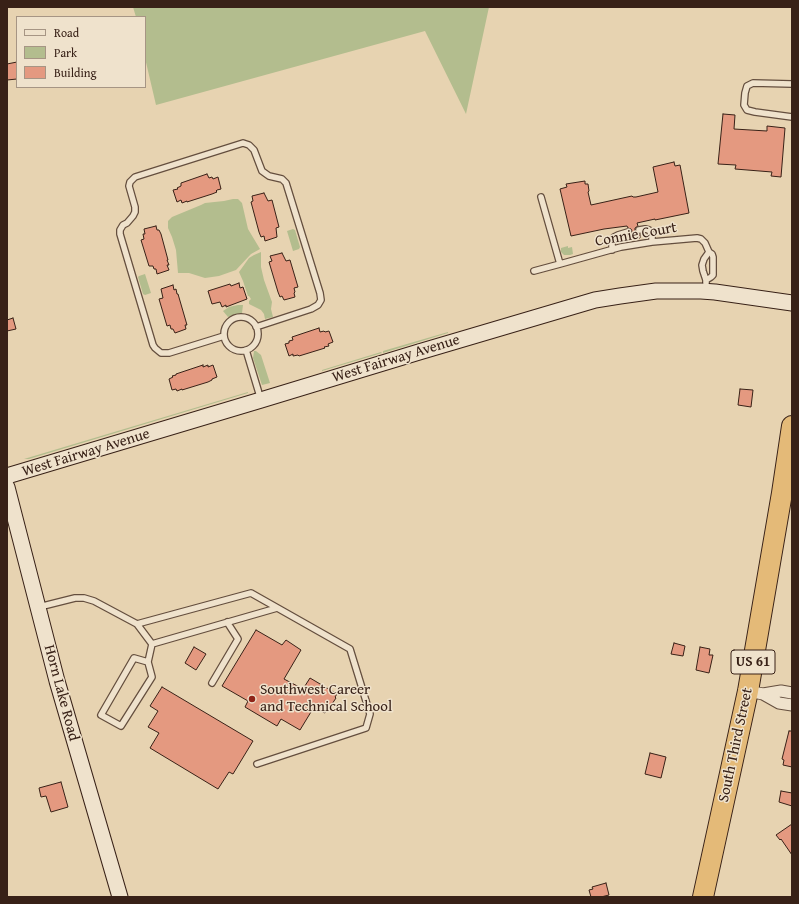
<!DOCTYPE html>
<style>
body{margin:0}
#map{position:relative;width:799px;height:904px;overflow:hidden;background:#e7d3b1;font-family:"Gentium Book Plus",serif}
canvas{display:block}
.frame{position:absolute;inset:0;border:8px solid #382117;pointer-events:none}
.legend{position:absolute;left:16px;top:16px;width:130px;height:72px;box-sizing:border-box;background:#efe2cc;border:1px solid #a69584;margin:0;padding:5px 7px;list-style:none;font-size:12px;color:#382117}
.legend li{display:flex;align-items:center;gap:8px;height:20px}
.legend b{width:20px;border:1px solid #a69584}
</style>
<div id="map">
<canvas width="799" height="904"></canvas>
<div class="frame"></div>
<ul class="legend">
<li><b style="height:5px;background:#efe2cc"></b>Road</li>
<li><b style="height:11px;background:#b3bd8e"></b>Park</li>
<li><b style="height:11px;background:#e49980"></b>Building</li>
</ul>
</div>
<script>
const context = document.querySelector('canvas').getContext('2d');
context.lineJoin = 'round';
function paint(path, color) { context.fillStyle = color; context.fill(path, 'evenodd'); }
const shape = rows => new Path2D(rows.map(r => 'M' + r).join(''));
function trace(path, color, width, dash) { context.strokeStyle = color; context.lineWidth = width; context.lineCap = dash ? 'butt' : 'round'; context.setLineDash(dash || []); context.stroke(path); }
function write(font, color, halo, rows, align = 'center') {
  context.font = font + ' "Gentium Book Plus",serif'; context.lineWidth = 3; context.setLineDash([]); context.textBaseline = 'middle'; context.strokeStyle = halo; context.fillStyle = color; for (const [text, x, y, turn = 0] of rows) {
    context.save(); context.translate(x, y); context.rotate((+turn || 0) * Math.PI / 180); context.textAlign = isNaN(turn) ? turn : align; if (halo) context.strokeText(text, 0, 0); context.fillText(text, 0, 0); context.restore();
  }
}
const green = shape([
 [133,7,489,7,466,114,425,31,156,105,145,58,145,17,136,17],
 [233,199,238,199,242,203,248,229,260,249,251,254,236,270,219,276,205,278,189,273,178,273,176,250,172,237,168,228,168,221,172,217,201,205,205,203,224,201],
 [293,229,295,230,300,247,299,249,293,251,287,231],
 [568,246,568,248,572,247,573,254,570,255,564,255,561,252,561,248],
 [261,252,261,267,264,280,272,302,271,309,273,317,265,319,264,314,261,310,249,304,249,301,251,299,249,296,248,296,243,281,239,272,249,258,254,255],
 [145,274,151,293,145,295,143,294,138,277,139,276],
 [238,305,243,305,242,313,228,317,223,311,229,307],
 [448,332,448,333,383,353,383,351],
 [254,351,256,351,261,355,270,383,262,385,253,358],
 [381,352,382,353,322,371,322,370],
 [248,392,248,393,29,459,24,459]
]);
const building = shape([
 [17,62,17,79,7,80,7,64,17,62],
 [723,114,735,115,734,129,767,131,767,126,785,128,781,177,771,176,772,172,735,169,736,165,718,164,723,114],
 [674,162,675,166,680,165,689,213,655,220,655,219,637,223,638,226,635,228,635,231,637,234,640,234,640,238,630,239,629,236,631,235,632,231,631,229,628,228,627,226,604,229,571,236,560,189,567,187,566,184,585,181,585,184,588,184,589,191,588,192,591,205,632,196,633,197,636,197,658,192,653,167,674,162],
 [207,174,209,178,212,177,213,179,218,177,221,189,217,190,216,191,217,192,212,194,187,202,187,201,182,203,181,200,177,202,173,190,178,189,177,188,181,186,181,183,207,174],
 [264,193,268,201,272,200,279,227,276,228,277,237,265,241,264,236,261,237,259,232,251,202,253,201,252,196,264,193],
 [156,226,157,230,159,230,161,234,168,260,167,260,169,265,167,265,169,270,157,274,156,269,154,269,153,266,149,266,141,240,144,239,143,234,145,234,144,229,156,226],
 [282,253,286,261,290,260,298,287,294,288,295,292,294,293,295,297,284,300,282,296,280,297,278,292,269,262,272,261,270,256,282,253],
 [239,283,240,288,243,287,247,299,226,307,226,305,222,307,220,302,212,304,208,291,230,284,231,286,239,283],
 [173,285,174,290,176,289,177,294,178,294,187,325,185,325,186,329,175,333,173,329,171,329,170,325,167,326,159,299,163,298,161,289,173,285],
 [13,318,16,329,7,331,7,320,13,318],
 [319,328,320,332,324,331,325,332,329,331,333,342,328,344,329,346,324,347,325,348,299,356,298,355,293,356,293,354,289,356,285,344,289,343,289,341,293,340,292,337,319,328],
 [203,365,203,367,208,365,208,367,213,365,217,377,212,379,212,380,208,382,182,390,182,389,177,391,176,389,172,390,169,379,173,377,172,376,176,375,176,374,203,365],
 [740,389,753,390,751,407,738,405,740,389],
 [256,630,282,645,286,640,301,650,284,679,303,689,310,678,337,694,335,697,336,698,328,710,327,710,325,713,314,707,300,730,281,719,277,726,245,707,248,701,222,686,256,630],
 [674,643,685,646,683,656,671,654,674,643],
 [194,647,206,654,196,670,185,663,194,647],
 [700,647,710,649,709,655,713,655,709,673,696,670,700,647],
 [162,687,253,741,233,774,229,772,218,789,150,748,159,733,148,727,158,711,150,706,162,687],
 [789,731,792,731,792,767,783,765,784,760,782,759,789,731],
 [650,753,666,757,661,778,645,774,650,753],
 [61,782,68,807,51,812,46,796,41,797,39,788,61,782],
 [781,791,792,793,792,806,779,802,781,791],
 [792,824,792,855,781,839,780,840,776,835,792,824],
 [606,883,609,895,601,897,591,897,589,890,593,889,592,887,606,883]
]);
const lane = shape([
 [792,84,753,83,747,86,745,93,744,105,747,110,755,112,792,117],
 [541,197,560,264,621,247,652,242,697,238,701,239,705,243,709,252,712,254,713,257,713,275,711,277,706,280],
 [639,230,645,229,649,230,652,235,652,242],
 [612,250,612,241,614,237,618,235,628,232],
 [534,271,560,264],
 [706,283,706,280,703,271,702,265,704,259,709,252],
 '224 334a17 17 0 1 1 34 0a17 17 0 1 1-34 0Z',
 [224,336,169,353,161,353,155,348,153,345,120,234,120,230,123,225,127,223,133,216,135,212,135,207,129,186,130,182,135,177,243,143,249,145,254,150,262,171,269,176,282,179,286,183,320,293,321,300,318,305,311,309,256,327],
 [246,350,261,400],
 [39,607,75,598,84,598,94,601,137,624,251,593,350,649,370,714,366,728,257,764],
 [137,624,152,644,148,662,134,658,101,715,121,726,152,677,148,662],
 [152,644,277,608],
 [212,683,238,639,227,622]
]);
const street = shape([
 [748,691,763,694,779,703,792,705],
 [763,694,781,691,792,693]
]);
const secondary = shape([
 [7,476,261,400,419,352,595,300,620,296,656,291,701,291,715,292,792,303],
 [7,487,57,681,120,897]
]);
const highway = shape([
 [703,897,748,691,782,493,792,426]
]);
const markers = [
 [252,699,4,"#8f2418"]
];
const shields = [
 [753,662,44]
];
const shieldNames = [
 ["US 61",753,662]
];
const streetNames = [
 ["Connie Court",636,235,-10],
 ["West Fairway Avenue",396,359,-17],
 ["West Fairway Avenue",86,453,-17],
 ["Horn Lake Road",61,693,75],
 ["South Third Street",736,745,-78]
];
const poiNames = [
 ["Southwest Career",260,690],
 ["and Technical School",260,707]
];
paint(green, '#b3bd8e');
paint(building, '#e49980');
trace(building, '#382117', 1);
trace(lane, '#644e3e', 8);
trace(street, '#644e3e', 13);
trace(secondary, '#382117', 17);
trace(highway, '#382117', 22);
trace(lane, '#efe2cc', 5.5);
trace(street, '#efe2cc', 11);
trace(secondary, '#efe2cc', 15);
trace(highway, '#e4ba78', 20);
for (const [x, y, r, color] of markers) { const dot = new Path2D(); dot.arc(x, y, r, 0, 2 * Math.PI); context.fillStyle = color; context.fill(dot); trace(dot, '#efe2cc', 1.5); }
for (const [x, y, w] of shields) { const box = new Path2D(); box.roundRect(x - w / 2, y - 12, w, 24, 3); context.fillStyle = '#efe2cc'; context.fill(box); trace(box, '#382117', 1); }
write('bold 14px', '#382117', null, shieldNames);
write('15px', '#382117', '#efe2cc', streetNames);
write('15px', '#382117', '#efe2cc', poiNames, 'left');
</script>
